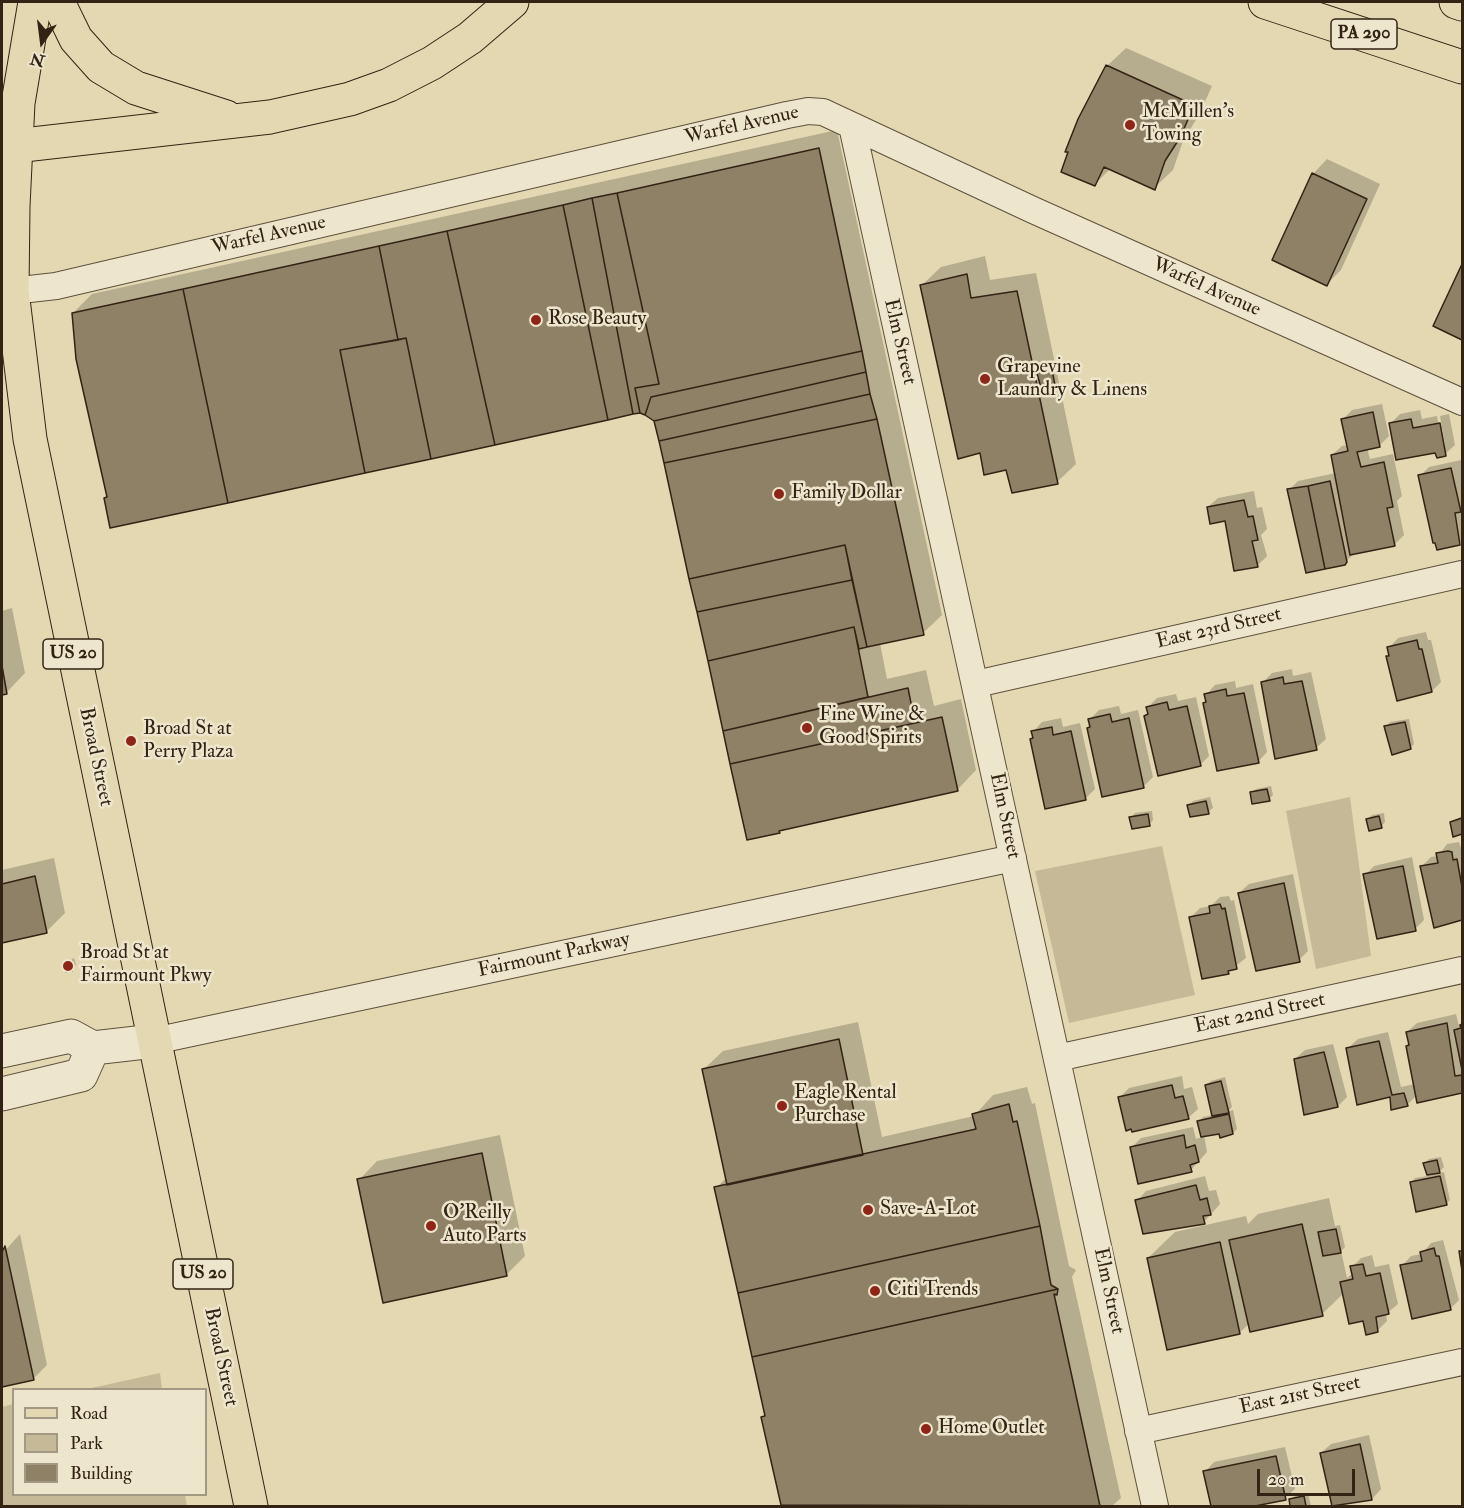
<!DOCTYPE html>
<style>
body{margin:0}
#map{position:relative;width:1464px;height:1508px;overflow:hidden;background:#e4d8b2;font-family:"IM FELL Double Pica",serif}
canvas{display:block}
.frame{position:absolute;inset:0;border:3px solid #332314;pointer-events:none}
.legend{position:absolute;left:12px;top:1388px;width:195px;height:108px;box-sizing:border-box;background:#ede6cd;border:2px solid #a39883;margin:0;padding:8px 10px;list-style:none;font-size:18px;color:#332314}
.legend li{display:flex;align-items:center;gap:12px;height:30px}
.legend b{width:30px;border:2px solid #a39883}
.north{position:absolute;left:12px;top:12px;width:60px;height:60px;-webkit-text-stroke:4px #ede6cd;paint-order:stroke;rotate:194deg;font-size:16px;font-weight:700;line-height:24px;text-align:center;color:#332314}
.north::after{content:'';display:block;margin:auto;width:21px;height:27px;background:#332314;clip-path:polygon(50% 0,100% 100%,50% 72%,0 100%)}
.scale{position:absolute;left:1257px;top:1469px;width:98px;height:27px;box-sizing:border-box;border:3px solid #332314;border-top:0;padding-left:8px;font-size:18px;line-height:21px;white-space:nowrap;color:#332314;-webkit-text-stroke:4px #ede6cd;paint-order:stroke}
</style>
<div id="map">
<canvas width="1464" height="1508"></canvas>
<div class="frame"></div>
<ul class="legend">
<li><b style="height:8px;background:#e4d8b2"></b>Road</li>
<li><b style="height:16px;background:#c6b997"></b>Park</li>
<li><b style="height:16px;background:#8f8166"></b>Building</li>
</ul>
<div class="north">N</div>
<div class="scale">20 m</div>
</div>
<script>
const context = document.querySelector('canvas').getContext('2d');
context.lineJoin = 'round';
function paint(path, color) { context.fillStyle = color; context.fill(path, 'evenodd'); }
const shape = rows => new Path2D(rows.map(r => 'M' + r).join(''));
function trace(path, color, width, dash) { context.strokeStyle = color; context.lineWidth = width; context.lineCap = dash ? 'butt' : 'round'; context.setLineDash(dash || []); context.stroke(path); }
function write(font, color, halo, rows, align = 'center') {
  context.font = font + ' "IM FELL Double Pica",serif'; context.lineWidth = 5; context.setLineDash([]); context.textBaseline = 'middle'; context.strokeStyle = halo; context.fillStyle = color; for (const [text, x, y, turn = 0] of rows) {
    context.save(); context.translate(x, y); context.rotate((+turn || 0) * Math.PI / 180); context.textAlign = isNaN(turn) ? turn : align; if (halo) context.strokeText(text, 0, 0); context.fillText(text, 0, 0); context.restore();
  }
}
const green = shape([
 [1350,797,1371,956,1316,969,1286,811],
 [1162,846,1195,995,1069,1023,1035,871],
 [160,1373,162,1389,87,1389],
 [13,1404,14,1494,185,1495,187,1506,2,1506,2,1407]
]);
const shadow = shape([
 [1126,48,1212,86,1199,115,1183,141,1173,170,1154,188,1110,169,1095,184,1107,66],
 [837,130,942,615,923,633,880,643,887,679,926,670,934,706,961,699,976,770,958,789,783,828,779,832,748,839,656,420,641,411,106,498,108,496,73,313,92,294],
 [1327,159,1380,184,1341,270,1327,284,1274,259,1313,174],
 [985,256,990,280,1036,273,1076,464,1057,482,1007,468,981,451,922,285,941,267],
 [1462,267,1462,338,1435,326],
 [1382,404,1389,436,1379,446,1367,448,1370,459,1393,454,1402,496,1397,501,1404,535,1394,545,1354,554,1344,563,1289,490,1298,481,1336,473,1332,455,1342,446,1348,445,1343,419,1352,410],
 [1420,410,1422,419,1437,416,1442,445,1445,445,1440,416,1449,414,1455,445,1445,454,1391,423,1400,414],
 [1461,460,1462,540,1459,544,1420,476,1429,467],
 [1254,491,1257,508,1262,507,1267,529,1261,535,1267,556,1258,565,1226,519,1208,507,1218,498],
 [12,608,25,673,7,692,2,693,2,611],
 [1426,632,1428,640,1431,640,1441,682,1432,691,1388,657,1389,648,1398,638],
 [1292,669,1293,676,1311,672,1326,739,1316,748,1263,682,1272,673],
 [1235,681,1236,688,1253,684,1267,752,1258,762,1204,703,1207,700,1206,695,1215,685],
 [1176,694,1178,701,1196,697,1209,756,1200,765,1146,716,1149,713,1147,708,1157,698],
 [1119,706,1121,714,1138,710,1153,777,1143,787,1091,726,1090,719,1099,710],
 [1061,718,1063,727,1080,723,1095,789,1085,799,1034,737,1033,732,1042,722],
 [1409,719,1414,744,1410,748,1386,727,1390,722],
 [1271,786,1273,795,1269,799,1251,793,1256,789],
 [1210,797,1213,808,1208,812,1189,805,1193,801],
 [1152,811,1153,820,1149,825,1131,818,1135,813],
 [1384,813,1385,822,1381,827,1368,819,1372,815],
 [1462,816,1462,833,1454,835,1451,822],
 [1459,842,1462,851,1462,919,1435,927,1422,866,1431,857,1438,856,1447,844],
 [1412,857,1424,920,1415,929,1365,875,1374,866],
 [54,858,65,913,47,931,2,941,2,870],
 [1293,874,1308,951,1299,960,1239,893,1249,884],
 [1229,896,1231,901,1234,900,1246,958,1228,972,1190,918,1200,908,1211,906,1220,897],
 [74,958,76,965,71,970,66,963],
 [1456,1014,1459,1026,1462,1023,1462,1091,1418,1101,1417,1095,1407,1105,1391,1095,1348,1048,1358,1039,1388,1032,1401,1087,1415,1084,1407,1047,1410,1044,1407,1032,1417,1023],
 [858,1022,882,1137,974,1116,993,1095,1027,1087,1032,1104,1035,1103,1069,1266,1076,1270,1072,1277,1121,1498,1112,1506,787,1506,762,1417,766,1414,716,1188,727,1177,704,1069,723,1051],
 [1333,1044,1347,1097,1338,1106,1295,1059,1305,1050],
 [1182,1076,1184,1089,1192,1087,1198,1109,1188,1118,1119,1098,1129,1088],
 [1225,1077,1232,1107,1227,1112,1233,1110,1237,1129,1233,1133,1220,1132,1204,1135,1207,1152,1191,1170,1131,1148,1141,1138,1193,1127,1196,1139,1202,1137,1199,1121,1203,1117,1213,1115,1206,1085,1211,1081],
 [500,1135,525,1256,506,1275,359,1180,377,1161],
 [1441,1157,1444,1167,1437,1174,1444,1172,1450,1200,1446,1204,1411,1183,1415,1178,1428,1176,1425,1163,1429,1159],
 [1205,1176,1209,1191,1216,1190,1220,1204,1204,1222,1137,1201,1146,1191],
 [1329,1198,1335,1226,1340,1225,1345,1247,1341,1251,1347,1278,1353,1273,1352,1267,1361,1258,1372,1255,1375,1267,1389,1264,1398,1304,1386,1314,1387,1321,1377,1331,1364,1319,1344,1293,1322,1314,1250,1323,1239,1333,1148,1258,1175,1232,1246,1216,1248,1224,1258,1214],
 [20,1234,47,1365,33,1379,2,1385,2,1254],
 [1443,1240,1459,1300,1450,1309,1402,1266,1411,1256,1422,1254,1431,1243],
 [1369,1435,1381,1489,1372,1499,1333,1506,1321,1453,1331,1444],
 [1285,1447,1295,1489,1285,1498,1248,1506,1212,1506,1205,1472,1214,1462],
 [1308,1493,1311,1506,1292,1506,1290,1500,1295,1496]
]);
const building = shape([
 [1106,65,1194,105,1181,136,1165,161,1155,190,1104,167,1095,186,1061,172,1068,152,1065,152,1078,119,1106,65],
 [819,148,862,351,651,397,645,415,640,413,635,388,659,384,617,193,819,148],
 [1312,173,1367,199,1327,286,1272,260,1312,173],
 [617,193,659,384,635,388,640,413,633,414,592,198,617,193],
 [592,198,633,414,608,420,563,205,592,198],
 [563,205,608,420,495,445,447,231,563,205],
 [447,231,495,445,431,459,406,338,398,340,379,246,447,231],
 [379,246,398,340,340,350,365,473,228,503,183,289,379,246],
 [1462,264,1462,340,1433,326,1462,264],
 [967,274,971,298,1017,291,1058,484,1012,493,1006,470,984,475,980,453,958,459,920,285,967,274],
 [183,289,228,503,110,528,104,498,107,497,76,359,72,313,183,289],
 [406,338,431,459,365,473,340,350,406,338],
 [862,351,866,372,654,421,645,415,651,397,862,351],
 [1052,370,1055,385,1041,388,1037,373,1052,370],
 [866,372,870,394,659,441,654,421,866,372],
 [870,394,877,419,664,463,659,441,870,394],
 [1373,412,1380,447,1357,452,1361,467,1384,462,1393,507,1387,508,1395,546,1350,555,1331,455,1348,451,1341,419,1373,412],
 [877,419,924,635,867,647,845,545,689,579,664,463,877,419],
 [1411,419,1413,428,1440,423,1446,456,1437,458,1435,453,1396,460,1389,423,1411,419],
 [1451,468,1461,512,1455,513,1460,545,1437,550,1435,543,1433,543,1418,475,1451,468],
 [1330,481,1347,562,1345,565,1325,569,1308,486,1330,481],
 [1308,486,1325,569,1306,573,1287,489,1308,486],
 [1244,500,1248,517,1253,516,1258,540,1252,541,1258,567,1234,571,1225,521,1210,524,1207,507,1244,500],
 [845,545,852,580,697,612,689,579,845,545],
 [852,580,867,647,859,649,854,627,708,661,697,612,852,580],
 [854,627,868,697,723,731,708,661,854,627],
 [1417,640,1419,649,1422,649,1432,692,1397,701,1386,656,1389,656,1387,647,1417,640],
 [2,666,7,694,2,695,2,666],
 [1283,677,1284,684,1302,681,1317,750,1275,759,1261,682,1283,677],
 [908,688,915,723,730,764,723,731,908,688],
 [1226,689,1227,696,1244,693,1259,763,1217,771,1203,703,1206,702,1204,694,1226,689],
 [1167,702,1169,710,1187,706,1201,766,1158,776,1144,716,1148,714,1146,707,1167,702],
 [1110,714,1112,722,1129,718,1144,788,1102,797,1087,728,1090,727,1088,719,1110,714],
 [942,717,958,791,779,831,780,833,747,840,730,764,942,717],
 [1405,722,1411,749,1392,755,1384,726,1405,722],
 [1052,727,1053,735,1071,731,1086,800,1045,809,1030,739,1033,738,1031,731,1052,727],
 [1267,789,1270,801,1252,804,1250,792,1267,789],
 [1206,801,1209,814,1190,817,1187,805,1206,801],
 [1148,814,1150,826,1132,829,1129,817,1148,814],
 [1379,816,1382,828,1369,831,1366,819,1379,816],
 [1462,818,1462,834,1453,837,1450,822,1462,818],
 [1448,851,1452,852,1453,860,1457,859,1462,887,1462,920,1434,928,1420,866,1438,863,1436,853,1448,851],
 [1403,866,1416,931,1377,939,1363,874,1403,866],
 [35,876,47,933,2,943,2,884,35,876],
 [1284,883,1300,962,1256,971,1238,893,1284,883],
 [1220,904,1222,909,1225,908,1237,969,1228,971,1229,974,1202,979,1189,917,1210,913,1209,906,1220,904],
 [70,961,72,971,66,972,64,963,70,961],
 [1447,1023,1455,1076,1462,1075,1462,1093,1417,1103,1406,1046,1409,1045,1406,1032,1447,1023],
 [1462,1024,1462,1070,1454,1030,1461,1028,1460,1025,1462,1024],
 [839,1039,863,1155,727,1185,702,1069,839,1039],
 [1379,1041,1392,1095,1404,1093,1408,1106,1391,1110,1390,1097,1357,1105,1346,1048,1379,1041],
 [1324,1052,1338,1107,1304,1115,1294,1059,1324,1052],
 [1221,1081,1229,1113,1212,1116,1205,1085,1221,1081],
 [1172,1085,1175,1098,1183,1096,1189,1119,1132,1132,1131,1129,1126,1131,1118,1097,1172,1085],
 [1009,1104,1013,1122,1017,1121,1040,1226,738,1293,714,1187,976,1129,972,1114,1009,1104],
 [1229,1114,1233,1134,1220,1138,1219,1134,1201,1137,1197,1121,1229,1114],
 [1184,1135,1186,1148,1195,1145,1199,1162,1190,1165,1192,1172,1138,1184,1130,1147,1184,1135],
 [482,1153,507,1276,383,1303,357,1179,482,1153],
 [1437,1160,1440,1173,1427,1175,1423,1163,1437,1160],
 [1440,1176,1447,1205,1416,1212,1410,1182,1440,1176],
 [1196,1185,1200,1200,1207,1198,1211,1215,1203,1216,1205,1224,1143,1234,1135,1200,1196,1185],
 [1302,1224,1323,1316,1250,1332,1229,1240,1302,1224],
 [1040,1226,1051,1285,1058,1289,752,1357,738,1293,1040,1226],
 [1336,1229,1341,1253,1323,1256,1318,1232,1336,1229],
 [1220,1242,1240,1334,1167,1350,1147,1258,1220,1242],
 [5,1246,34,1380,2,1387,2,1252,5,1246],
 [1434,1248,1436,1256,1439,1256,1451,1310,1412,1319,1400,1265,1422,1261,1420,1252,1434,1248],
 [1459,1251,1462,1251,1462,1271,1459,1251],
 [1363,1264,1366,1276,1380,1273,1389,1314,1376,1317,1378,1332,1366,1335,1363,1321,1349,1324,1340,1282,1353,1279,1350,1266,1363,1264],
 [1058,1289,1057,1295,1054,1294,1100,1506,781,1505,761,1417,765,1416,752,1357,1058,1289],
 [1360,1444,1372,1500,1332,1506,1320,1453,1360,1444],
 [1276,1456,1286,1500,1255,1506,1211,1506,1203,1471,1276,1456],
 [1304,1496,1306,1506,1290,1506,1289,1499,1304,1496]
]);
const minor = shape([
 [852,126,1155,1506],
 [12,291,56,286,787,115,808,111,823,112,1033,210,1462,402],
 [976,684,1462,574],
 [154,1041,1013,858],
 [1057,1058,1462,970],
 [1138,1431,1462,1362]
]);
const tertiary = shape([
 [93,1048,154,1041],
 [2,1051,71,1036,93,1048,81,1075,2,1094]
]);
const primary = shape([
 [35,2,18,103,13,206,12,291,30,439,251,1506]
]);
const trunk = shape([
 [58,2,76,39,101,67,136,88,226,117],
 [1265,2,1462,67],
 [1456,2,1462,4],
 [15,146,270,117,350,99,389,85,432,63,470,38,512,2]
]);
const markers = [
 [1130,125,6,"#8f2418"],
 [536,320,6,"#8f2418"],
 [985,379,6,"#8f2418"],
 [779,494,6,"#8f2418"],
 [807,728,6,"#8f2418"],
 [131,741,6,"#8f2418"],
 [68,966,6,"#8f2418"],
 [782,1106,6,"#8f2418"],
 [868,1210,6,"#8f2418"],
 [431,1226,6,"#8f2418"],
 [875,1291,6,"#8f2418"],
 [926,1429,6,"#8f2418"]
];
const shields = [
 [1364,34,66],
 [73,654,60],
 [203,1274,60]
];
const shieldNames = [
 ["PA 290",1364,34],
 ["US 20",73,654],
 ["US 20",203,1274]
];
const poiNames = [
 ["McMillen's",1142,113],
 ["Towing",1142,136],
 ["Rose Beauty",548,320],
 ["Grapevine",997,368],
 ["Laundry & Linens",997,391],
 ["Family Dollar",791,494],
 ["Fine Wine &",819,716],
 ["Good Spirits",819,739],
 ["Broad St at",143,730],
 ["Perry Plaza",143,753],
 ["Broad St at",80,954],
 ["Fairmount Pkwy",80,977],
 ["Eagle Rental",794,1094],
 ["Purchase",794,1117],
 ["Save-A-Lot",880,1210],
 ["O'Reilly",443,1214],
 ["Auto Parts",443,1237],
 ["Citi Trends",887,1291],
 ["Home Outlet",938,1429]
];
const streetNames = [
 ["Warfel Avenue",742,126,-13],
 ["Warfel Avenue",269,236,-13],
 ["Warfel Avenue",1206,288,24],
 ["Elm Street",899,342,77],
 ["East 23rd Street",1219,629,-13],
 ["Broad Street",95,757,78],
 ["Elm Street",1004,816,78],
 ["Fairmount Parkway",554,956,-12],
 ["East 22nd Street",1260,1014,-12],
 ["Elm Street",1108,1291,78],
 ["Broad Street",220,1357,78],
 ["East 21st Street",1300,1396,-12]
];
paint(green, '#c6b997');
paint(shadow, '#0003');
paint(building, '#8f8166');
trace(building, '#332314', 1.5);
trace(minor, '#5f503c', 28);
trace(tertiary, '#5f503c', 35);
trace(primary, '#332314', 35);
trace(trunk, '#332314', 35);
trace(minor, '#ede6cd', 26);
trace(tertiary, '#ede6cd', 33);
trace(primary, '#e4d8b2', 33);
trace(trunk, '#e4d8b2', 33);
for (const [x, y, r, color] of markers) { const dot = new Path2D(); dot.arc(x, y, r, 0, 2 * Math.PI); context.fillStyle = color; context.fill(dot); trace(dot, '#ede6cd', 2); }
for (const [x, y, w] of shields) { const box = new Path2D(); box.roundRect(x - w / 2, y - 15, w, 30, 4.5); context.fillStyle = '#ede6cd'; context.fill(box); trace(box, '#332314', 1.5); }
write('bold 18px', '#332314', null, shieldNames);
write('20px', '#332314', '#ede6cd', poiNames, 'left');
write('20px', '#332314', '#ede6cd', streetNames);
</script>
